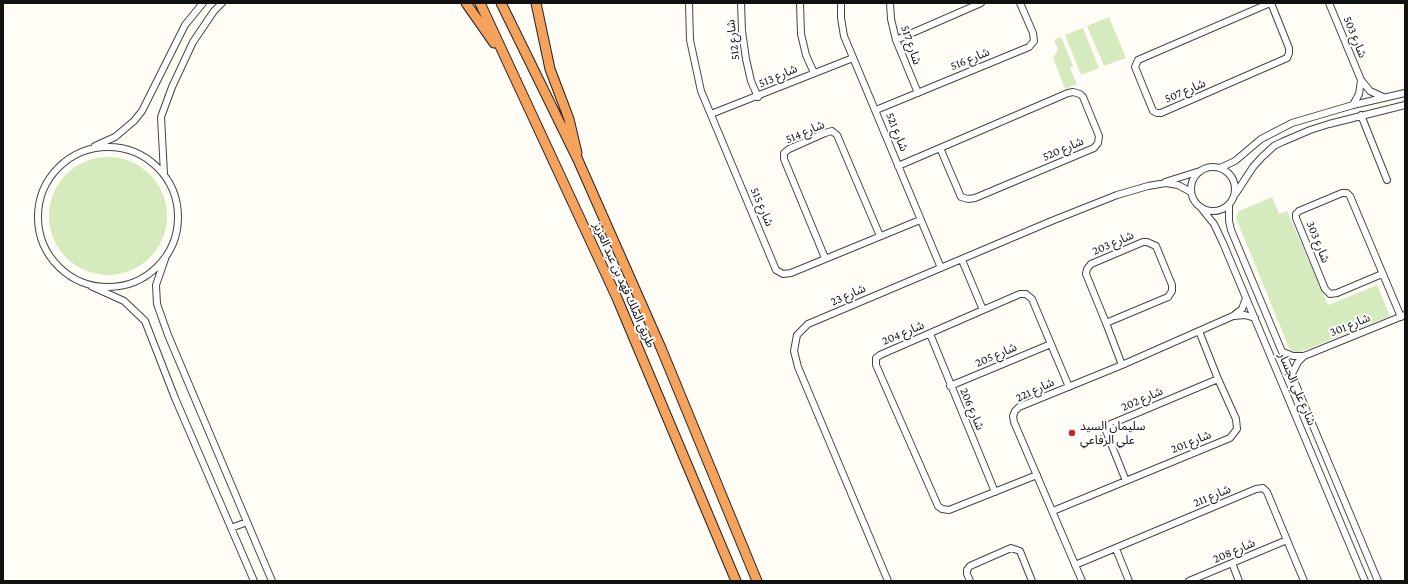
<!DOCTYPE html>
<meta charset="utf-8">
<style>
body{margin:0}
#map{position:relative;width:1408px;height:584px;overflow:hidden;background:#fffdf5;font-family:"Crimson Pro",serif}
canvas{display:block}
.frame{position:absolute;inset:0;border:4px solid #111;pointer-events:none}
</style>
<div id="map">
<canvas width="1408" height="584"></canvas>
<div class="frame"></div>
</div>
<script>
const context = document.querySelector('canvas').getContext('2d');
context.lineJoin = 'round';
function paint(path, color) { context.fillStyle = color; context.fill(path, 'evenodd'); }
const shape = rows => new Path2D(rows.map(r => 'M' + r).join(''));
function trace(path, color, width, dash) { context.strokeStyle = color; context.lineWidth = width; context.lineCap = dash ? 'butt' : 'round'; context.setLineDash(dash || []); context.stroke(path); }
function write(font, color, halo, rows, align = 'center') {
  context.font = font + ' "Crimson Pro","Noto Sans Arabic",serif'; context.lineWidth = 4; context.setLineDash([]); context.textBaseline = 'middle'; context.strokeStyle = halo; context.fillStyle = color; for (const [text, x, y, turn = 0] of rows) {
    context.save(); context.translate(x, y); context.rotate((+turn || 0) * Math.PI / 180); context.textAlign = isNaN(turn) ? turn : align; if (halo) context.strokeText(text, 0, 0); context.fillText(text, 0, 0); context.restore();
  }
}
const green = shape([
 [1109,17,1126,58,1104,66,1087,26],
 [1083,28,1099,68,1081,75,1065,35],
 [1061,37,1073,66,1070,68,1077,84,1065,89,1053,58,1058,49,1054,40],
 '49 216a59 59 0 1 1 118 0a59 59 0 1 1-118 0Z',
 [1272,197,1279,214,1287,211,1328,305,1377,285,1390,316,1300,352,1295,352,1289,348,1236,218,1239,211]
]);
const minor = shape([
 [689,3,690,40,701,91,776,270,783,274,791,273,920,220],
 [741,3,742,31,746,59,751,81,758,97],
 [800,3,801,34,806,55,814,73],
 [841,3,841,18,844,36,941,268],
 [890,3,891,19,896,40,918,93],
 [1270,3,1138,60,1135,67,1153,111,1157,113,1161,113,1287,58,1289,53,1289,48,1271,3],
 [1329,3,1361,80,1370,91,1383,97],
 [896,40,981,3],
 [1353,105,1359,94,1361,80],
 [876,110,1029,47,1034,41,1033,33,1020,3],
 [711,114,853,58],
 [1361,115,1387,180],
 [95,146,115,137,134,121,142,111,185,25,203,3],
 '38 217a70 70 0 1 1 140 0a70 70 0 1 1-140 0Z',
 [898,166,940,148,961,197,968,199,975,198,1094,148,1098,143,1099,136,1083,97,1080,94,1073,92,1068,93,940,148],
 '1191 189a22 22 0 1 1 44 0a22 22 0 1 1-44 0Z',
 [1220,168,1235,161,1261,139,1292,123,1353,105,1405,93],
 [164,174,161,117,172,87,193,42,214,11,222,3],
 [1165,182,1200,171],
 [1236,193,1253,167,1262,157,1274,146,1282,142,1310,130,1329,124,1405,105],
 [1229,205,1229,221,1231,230,1378,581],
 [1202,209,1214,224,1223,243,1365,581],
 [825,258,784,159,784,153,789,149,825,133,832,131,837,135,880,236],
 [165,259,156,285,157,304,168,335,272,581],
 [962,260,983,310],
 [1382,274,1337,293,1330,294,1325,289,1296,218,1296,214,1299,211,1342,193,1347,193,1350,196,1401,317],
 [91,286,124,301,145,321,175,398,254,581],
 [1234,316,1245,315,1255,318],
 [1106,323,1086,274,1087,269,1091,264,1143,242,1147,242,1156,246,1172,285,1172,291,1168,297,1106,323,1122,365],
 [930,334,995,492],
 [1283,352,1293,356,1304,356,1405,315],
 [1292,374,1298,362,1304,356],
 [950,386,1051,344],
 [1037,475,949,510,942,509,938,506,876,365,876,358,880,355,983,310,1020,294,1026,294,1032,299,1069,387],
 [1126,481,1106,431,1107,427,1111,424,1218,379],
 [1053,511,1230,438,1237,429,1236,419,1218,379,1199,331],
 [231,528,247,522],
 [1116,549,1129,581],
 [1232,563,1239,581],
 [1075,565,1256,489,1263,488,1267,492,1304,581],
 [888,581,798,367,794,351,797,335,808,324,1054,220,1117,195,1148,186,1166,183,1178,185,1191,192],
 [970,581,967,574,967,570,970,566,1011,548,1020,551,1032,581],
 [1082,581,1014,422,1013,416,1015,411,1019,407,1122,365,1233,316,1242,309,1246,298],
 [1189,581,1287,540]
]);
const highway = shape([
 [466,3,494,43],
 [480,3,617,298,736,581],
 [501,3,578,160,661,348,757,581],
 [536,3,550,69,569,119,577,153]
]);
const markers = [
 [1072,433,4,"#c4262e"]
];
const streetNames = [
 ["شارع 503",1355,37,68],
 ["شارع 512",733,40,-97],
 ["شارع 517",911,45,71],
 ["شارع 516",970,59,-22],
 ["شارع 513",778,76,-23],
 ["شارع 507",1185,91,-23],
 ["شارع 514",805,132,-23],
 ["شارع 521",897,132,68],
 ["شارع 520",1063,149,-23],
 ["شارع 515",762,207,67],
 ["شارع 303",1318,242,68],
 ["شارع 203",1113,243,-23],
 ["طريق الملك فهد بن عبد العزيز",624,285,66],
 ["شارع 23",848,295,-23],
 ["شارع 301",1350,325,-22],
 ["شارع 204",903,333,-23],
 ["شارع 205",996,355,-23],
 ["شارع علي الجسار",1297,389,67],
 ["شارع 221",1035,390,-25],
 ["شارع 202",1142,399,-23],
 ["شارع 206",972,409,67],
 ["شارع 201",1191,442,-22],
 ["شارع 211",1212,496,-23],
 ["شارع 208",1234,551,-23]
];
const poiNames = [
 ["سليمان السيد",1080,426],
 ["علي الرفاعي",1080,440]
];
paint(green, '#d5ebbd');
trace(minor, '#444', 8);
trace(highway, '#222', 11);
trace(minor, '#fff', 6);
trace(highway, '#f5a25d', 9);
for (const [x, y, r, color] of markers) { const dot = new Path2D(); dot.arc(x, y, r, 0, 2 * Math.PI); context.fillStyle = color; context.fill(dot); trace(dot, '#fff', 1.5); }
write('12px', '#111', '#fff', streetNames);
write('12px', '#111', '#fff', poiNames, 'left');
</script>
